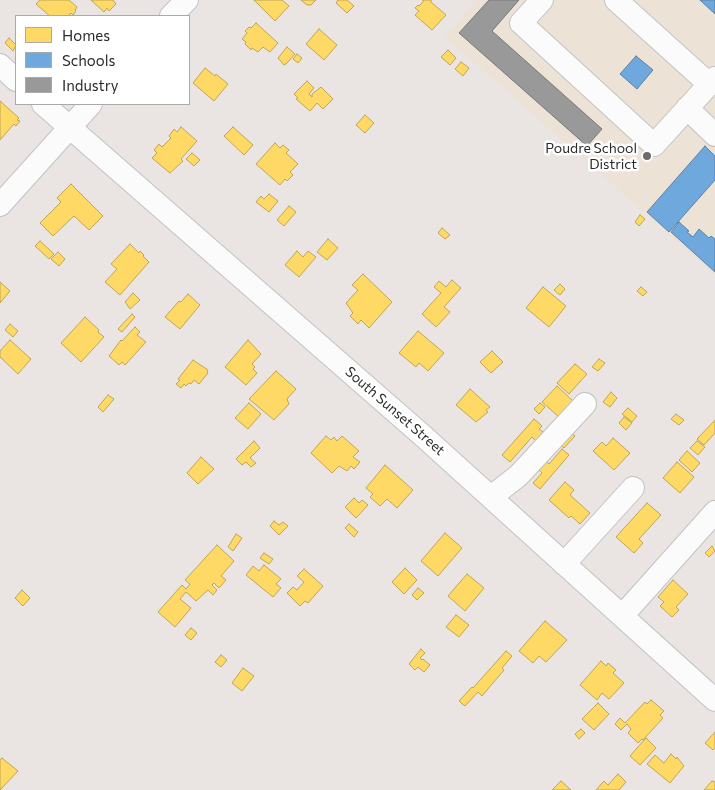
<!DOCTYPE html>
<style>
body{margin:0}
#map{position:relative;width:715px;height:790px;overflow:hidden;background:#eae5e2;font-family:Commissioner,sans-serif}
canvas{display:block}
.legend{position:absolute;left:15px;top:15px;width:175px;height:90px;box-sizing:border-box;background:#fff;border:1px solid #aaa;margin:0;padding:6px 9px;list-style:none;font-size:15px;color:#2b2b2b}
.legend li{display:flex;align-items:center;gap:10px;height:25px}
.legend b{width:25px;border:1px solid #aaa}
</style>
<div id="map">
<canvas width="715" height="790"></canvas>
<ul class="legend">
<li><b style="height:14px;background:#ffd966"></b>Homes</li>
<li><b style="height:14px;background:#6fa8dc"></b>Schools</li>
<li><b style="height:14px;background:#999"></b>Industry</li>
</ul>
</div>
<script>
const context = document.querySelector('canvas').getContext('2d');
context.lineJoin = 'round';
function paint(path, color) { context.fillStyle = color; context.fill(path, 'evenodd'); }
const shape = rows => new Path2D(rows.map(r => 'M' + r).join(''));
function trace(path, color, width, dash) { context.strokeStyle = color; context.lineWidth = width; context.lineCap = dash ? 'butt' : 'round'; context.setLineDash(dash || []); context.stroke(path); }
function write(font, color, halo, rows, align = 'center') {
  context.font = font + ' Commissioner,sans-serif'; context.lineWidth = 5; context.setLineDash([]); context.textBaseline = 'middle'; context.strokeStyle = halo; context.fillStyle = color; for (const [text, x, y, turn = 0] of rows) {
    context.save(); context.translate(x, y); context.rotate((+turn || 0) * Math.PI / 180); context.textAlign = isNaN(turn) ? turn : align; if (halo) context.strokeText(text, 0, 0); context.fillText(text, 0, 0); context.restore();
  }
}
const education = shape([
 [476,0,715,0,715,275,444,36]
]);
const homes = shape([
 [40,0,69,0,77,7,75,10,76,11,73,15,71,13,68,16,50,16,36,4,40,0],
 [91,0,113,0,116,4,109,11,107,8,104,12,91,0],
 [254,0,282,0,289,6,275,21,254,0],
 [301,0,316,0,311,5,307,5,301,0],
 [338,0,347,0,354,6,347,13,336,3,338,0],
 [423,0,431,0,431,2,446,15,432,30,415,15,419,11,415,8,418,5,419,6,423,2,423,0],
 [256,23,278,43,270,52,263,47,258,52,252,48,251,50,245,44,246,42,242,39,247,33,245,31,249,27,251,28,256,23],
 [319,29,337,45,324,60,306,44,319,29],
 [9,38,16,45,13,51,5,43,9,38],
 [287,47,295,54,286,64,284,65,278,58,287,47],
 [448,50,456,58,450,65,441,57,448,50],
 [297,54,302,58,298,63,293,59,297,54],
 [461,62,469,68,463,76,455,69,461,62],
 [205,68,215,76,216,74,228,84,214,101,193,83,205,68],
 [307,81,314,88,309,94,312,97,312,94,321,87,333,99,323,109,317,103,310,111,296,99,298,98,294,94,307,81],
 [0,101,19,118,17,120,20,121,16,126,14,124,0,140,0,101],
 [365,115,374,123,365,133,356,125,365,115],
 [181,127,197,141,181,159,183,161,170,173,152,158,157,153,154,150,159,144,162,147,171,138,169,136,174,129,177,132,181,127],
 [233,127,253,145,244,155,224,136,233,127],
 [275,143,280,148,283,145,289,150,286,153,298,164,290,172,293,175,287,181,285,179,280,185,256,164,275,143],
 [192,153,200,160,194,166,186,159,192,153],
 [71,184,103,216,89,230,74,216,53,236,40,223,61,202,57,198,71,184],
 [269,194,278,201,269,212,256,202,261,196,264,199,269,194],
 [289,206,296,212,284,226,277,220,289,206],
 [640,215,645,219,639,226,635,222,640,215],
 [442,228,450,235,445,239,438,233,442,228],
 [328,239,338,248,327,260,317,252,328,239],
 [40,241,54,254,49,259,35,246,40,241],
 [130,244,139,253,140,251,144,255,143,256,149,262,120,295,105,282,117,269,111,264,130,244],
 [297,251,303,257,308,251,316,257,299,277,285,265,297,251],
 [58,252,65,259,59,266,51,259,58,252],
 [363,274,392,302,369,328,361,320,358,324,350,316,353,313,346,303,358,290,352,285,363,274],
 [452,280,461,288,444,307,450,312,436,327,422,314,441,293,434,287,439,281,446,287,452,280],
 [0,282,10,291,0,303,0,282],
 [560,284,565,289,560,295,554,290,560,284],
 [543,287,566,306,549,327,526,308,543,287],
 [641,287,647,292,643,296,637,291,641,287],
 [133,293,140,300,130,309,125,302,133,293],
 [188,294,200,305,180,329,165,317,179,301,181,302,188,294],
 [132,314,135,317,122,332,118,329,132,314],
 [85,317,99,330,98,332,104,337,81,362,61,343,85,317],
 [10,324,18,331,13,337,5,330,10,324],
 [135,327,140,332,137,335,146,342,125,365,122,362,119,365,109,356,121,340,122,341,135,327],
 [418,331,444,353,428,371,419,363,416,367,399,353,418,331],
 [10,340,31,359,18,374,0,357,0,351,10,340],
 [248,340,261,354,252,364,255,367,253,369,257,373,246,385,225,367,248,340],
 [492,351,503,362,491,373,480,362,492,351],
 [599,359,605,363,598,371,592,367,599,359],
 [193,360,208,370,207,372,208,373,199,384,194,380,191,384,189,383,186,386,184,384,181,388,176,384,180,380,178,379,193,360],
 [575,364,587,374,569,394,557,383,575,364],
 [276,371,296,389,287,399,289,404,274,420,249,399,276,371],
 [557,386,573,401,559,417,542,402,557,386],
 [470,389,490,407,486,410,488,412,476,422,456,405,470,389],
 [611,392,617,398,610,407,603,402,611,392],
 [108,395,114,399,103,412,98,407,108,395],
 [249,403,261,414,248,429,235,418,249,403],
 [540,403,545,407,539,414,534,409,540,403],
 [628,408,637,416,632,422,622,414,628,408],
 [676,414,684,420,679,425,671,419,676,414],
 [624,417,632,423,626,430,619,423,624,417],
 [534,419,542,426,539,429,543,432,536,441,532,437,510,462,502,455,534,419],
 [715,420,715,433,704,445,697,439,715,420],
 [567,429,575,436,564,448,556,441,567,429],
 [326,436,331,440,334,437,337,441,342,436,359,451,353,457,360,462,354,469,351,466,347,471,339,466,332,473,311,453,326,436],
 [613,438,630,453,614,470,593,451,602,442,606,446,613,438],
 [254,441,260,448,250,458,256,463,251,467,246,462,242,465,236,459,254,441],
 [697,441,705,447,698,455,690,448,697,441],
 [562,449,569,455,540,489,533,483,542,473,538,469,546,461,549,464,562,449],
 [687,451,700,463,692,472,679,460,687,451],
 [201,457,214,469,198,484,187,473,201,457],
 [677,462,694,477,680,493,663,478,677,462],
 [385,465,413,490,397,508,387,499,380,506,370,497,373,494,366,488,385,465],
 [565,482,574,490,570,495,590,513,580,524,571,516,569,518,549,500,565,482],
 [354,498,359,503,362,500,368,505,356,518,345,507,354,498],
 [647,503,661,515,639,539,643,543,634,553,616,537,647,503],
 [274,521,279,525,283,522,288,526,279,535,270,526,274,521],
 [349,524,358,532,354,537,345,528,349,524],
 [445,533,462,548,438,576,421,561,445,533],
 [236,534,242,538,233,551,228,547,236,534],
 [217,545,234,561,221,576,226,580,219,588,214,583,212,585,217,590,213,595,208,590,196,601,186,592,180,599,191,608,175,627,158,612,182,585,186,589,190,584,185,580,217,545],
 [712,546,715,551,709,557,705,553,712,546],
 [264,553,273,559,269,564,260,558,264,553],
 [264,565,281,579,276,584,281,588,273,597,246,575,253,566,259,571,264,565],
 [405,568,417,580,404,594,392,582,405,568],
 [304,569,323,586,308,603,305,601,300,606,287,593,293,587,297,590,304,582,297,576,304,569],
 [467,574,484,588,465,611,448,596,467,574],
 [673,580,688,594,676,607,679,610,672,617,660,606,664,602,658,597,673,580],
 [418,588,424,593,417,600,412,595,418,588],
 [22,590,30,598,23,606,15,598,22,590],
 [456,615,469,625,459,637,446,627,456,615],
 [545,621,567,640,546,662,539,656,533,663,519,651,545,621],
 [191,628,197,633,191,640,185,635,191,628],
 [421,649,425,653,420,658,422,660,423,659,430,665,424,672,418,667,415,670,409,664,421,649],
 [506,651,512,656,502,668,504,670,482,696,478,692,465,706,459,701,472,687,473,688,506,651],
 [221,655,227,660,221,667,215,662,221,655],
 [601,661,606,666,608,663,616,670,613,673,624,683,609,699,602,693,597,700,580,685,601,661],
 [243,668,254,676,242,691,232,683,243,668],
 [651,700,664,711,660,715,663,718,643,740,642,739,638,743,628,733,631,729,627,724,621,730,615,724,620,718,625,723,645,702,647,704,651,700],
 [598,703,609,714,594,730,582,719,598,703],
 [581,729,585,733,579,739,575,734,581,729],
 [715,732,715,748,713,750,705,743,715,732],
 [646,738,656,748,640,765,630,756,646,738],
 [671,754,676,759,677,757,684,766,670,783,647,764,655,755,664,763,671,754],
 [2,758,18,771,0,790,0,760,2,758],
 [618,774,626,782,619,790,596,790,604,781,608,785,618,774],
 [561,781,571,790,552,790,561,781],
 [712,781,715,782,715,790,704,790,712,781]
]);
const schools = shape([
 [700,0,715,0,715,14,700,0],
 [636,56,653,70,637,89,620,74,636,56],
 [705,146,715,156,715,180,669,232,647,212,705,146],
 [679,222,689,231,687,232,693,237,699,229,709,238,711,236,715,239,715,272,671,232,679,222]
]);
const industry = shape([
 [489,0,519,0,492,31,602,129,587,146,459,33,489,0]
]);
const minor = shape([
 [542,0,521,23,654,145,715,78],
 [616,0,709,84],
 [171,16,187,0],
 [0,65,16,80],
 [43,104,422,435,715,700],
 [687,108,715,135],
 [0,205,91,104],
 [491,497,518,476,585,404],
 [564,564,633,488],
 [622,616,715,512]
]);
const markers = [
 [647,156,5,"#6e6c6b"]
];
const poiNames = [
 ["Poudre School",637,148],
 ["District",637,164]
];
const streetNames = [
 ["South Sunset Street",395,411,41]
];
paint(education, '#ece2d6');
paint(homes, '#ffd966');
trace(homes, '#bfa554', 1);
paint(schools, '#6fa8dc');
trace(schools, '#5b82a7', 1);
paint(industry, '#999');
trace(industry, '#787878', 1);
trace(minor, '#c3c2c2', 24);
trace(minor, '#fcfbfb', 22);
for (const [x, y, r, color] of markers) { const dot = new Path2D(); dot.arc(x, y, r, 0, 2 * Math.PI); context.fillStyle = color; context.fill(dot); trace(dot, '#fff', 2); }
write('14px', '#2b2b2b', '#fff', poiNames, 'right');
write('14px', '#2b2b2b', '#fff', streetNames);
</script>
